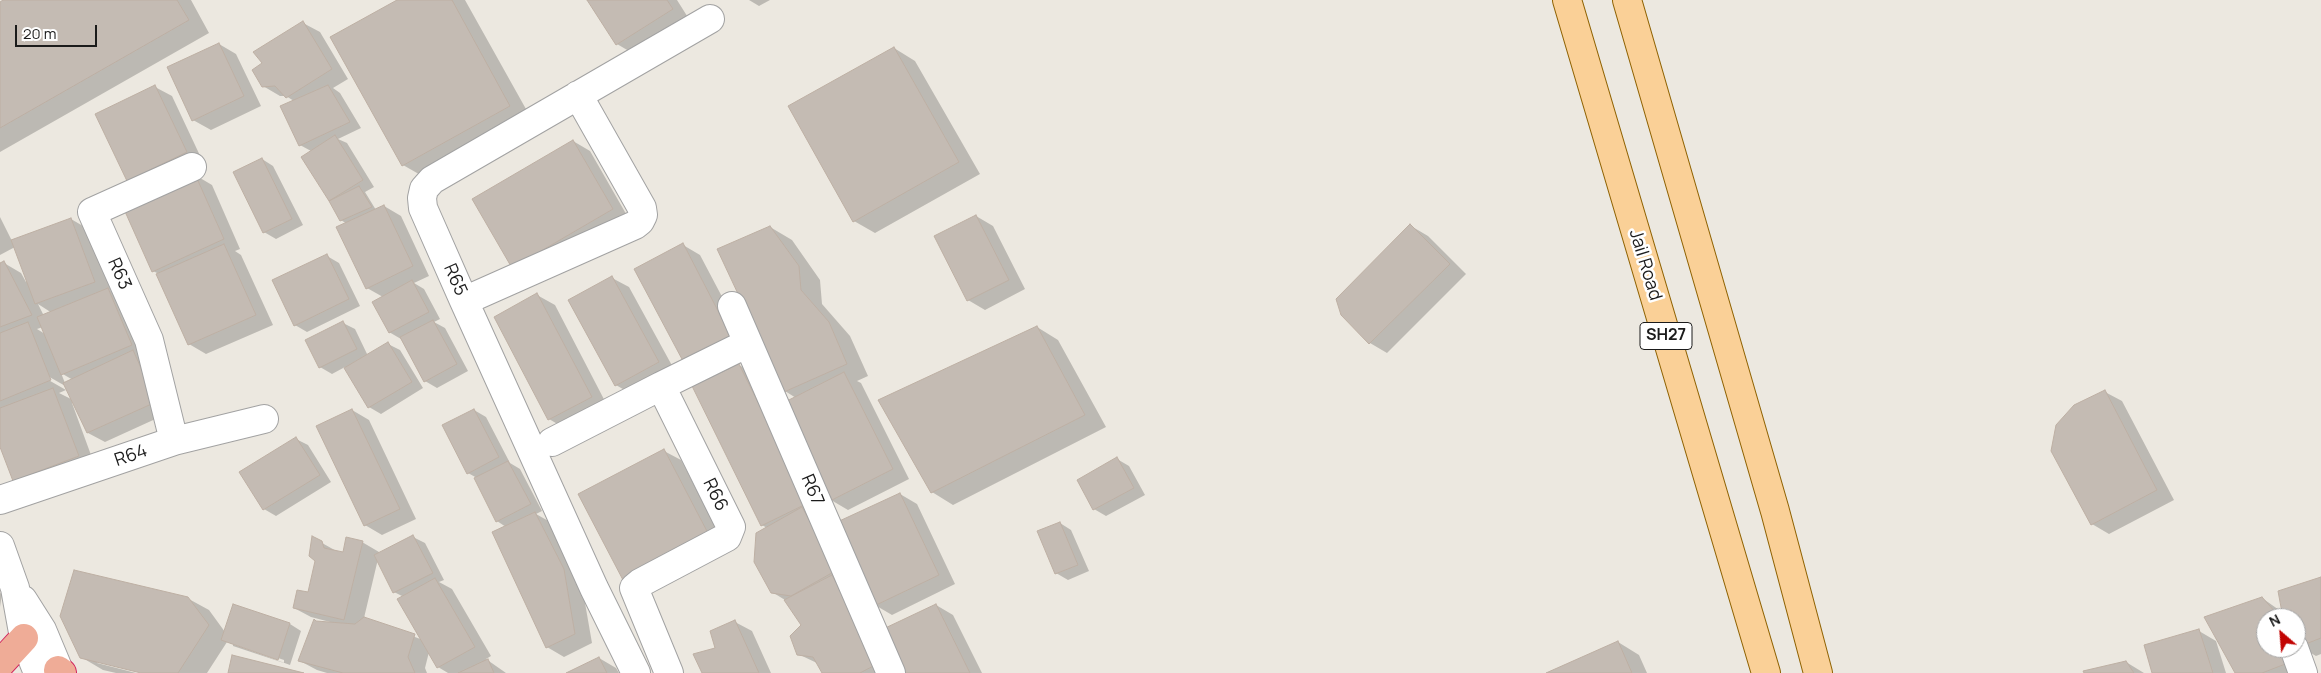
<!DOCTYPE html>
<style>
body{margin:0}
#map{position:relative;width:2321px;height:673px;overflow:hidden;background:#ece8e0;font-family:Manrope,sans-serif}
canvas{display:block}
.north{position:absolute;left:2256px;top:608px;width:50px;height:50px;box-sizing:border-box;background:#fff;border:1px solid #a4a4a4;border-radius:50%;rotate:333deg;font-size:14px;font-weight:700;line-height:20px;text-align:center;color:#1b1b1b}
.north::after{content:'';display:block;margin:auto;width:18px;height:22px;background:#c20503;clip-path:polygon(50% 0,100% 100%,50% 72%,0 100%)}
.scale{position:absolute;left:15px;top:25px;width:82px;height:22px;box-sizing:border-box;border:2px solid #1b1b1b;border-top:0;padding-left:6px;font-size:15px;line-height:18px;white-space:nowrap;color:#1b1b1b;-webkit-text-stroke:4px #fff;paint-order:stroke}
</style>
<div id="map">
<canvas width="2321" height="673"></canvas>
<div class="north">N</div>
<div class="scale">20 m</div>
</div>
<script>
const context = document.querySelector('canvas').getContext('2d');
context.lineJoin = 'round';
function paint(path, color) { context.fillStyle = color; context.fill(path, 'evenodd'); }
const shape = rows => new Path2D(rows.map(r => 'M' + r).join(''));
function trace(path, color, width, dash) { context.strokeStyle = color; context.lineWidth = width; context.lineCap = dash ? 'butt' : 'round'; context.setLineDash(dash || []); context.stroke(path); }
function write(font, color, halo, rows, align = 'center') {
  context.font = font + ' Manrope,sans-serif'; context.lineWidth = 5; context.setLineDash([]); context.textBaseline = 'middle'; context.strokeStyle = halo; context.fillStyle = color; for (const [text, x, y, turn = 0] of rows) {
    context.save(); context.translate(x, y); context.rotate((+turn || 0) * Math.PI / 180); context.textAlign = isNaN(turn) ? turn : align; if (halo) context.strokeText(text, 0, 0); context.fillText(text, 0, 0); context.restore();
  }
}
const shadow = shape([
 [6,0,191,0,209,33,0,152,0,3],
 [400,0,465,0,531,118,424,177,403,165],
 [589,0,677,0,689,19,634,54,617,44],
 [749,0,770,0,759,6],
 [303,23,320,32,348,79,333,88,340,93,361,128,338,139,347,143,374,187,365,192,376,210,384,206,401,216,429,276,414,283,424,289,440,319,434,322,445,328,468,371,437,388,425,381,401,339,389,332,383,297,367,288,347,224,341,220,303,157,311,151,300,145,294,101,286,96,280,96,263,86,263,64],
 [219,44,236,54,261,106,211,130,193,120],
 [894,48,915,61,980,174,875,233,854,221],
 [155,87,172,96,203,162,145,190,128,180],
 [573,141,590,151,629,219,513,267],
 [262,159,273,166,303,225,276,239,264,232],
 [195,175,212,185,240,249,235,251,241,255,273,325,206,354,189,344,159,274,153,271],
 [976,216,993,226,1025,289,985,310,968,300],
 [0,217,12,241,71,219,88,229,111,291,125,299,173,411,105,442,88,433,74,403,72,403,95,466,31,490,14,480,0,444,0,264,4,263,21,273,26,282,28,281,15,247,0,255],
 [38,304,52,313,44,316],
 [43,327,45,334,37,329],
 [61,373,73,380,65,383],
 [46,375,67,387,73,400,59,393,66,390,45,378],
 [1411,226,1428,236,1466,274,1387,353,1370,343],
 [770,227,792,240,820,280,822,304,850,336,868,376,857,381,861,383,909,479,848,510,831,500,796,398,785,391],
 [683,245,700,255,748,346,701,370],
 [327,256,339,263,360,306,307,332,295,325],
 [612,278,629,287,675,371,633,395,616,385],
 [537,295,555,305,608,407,566,429,549,419],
 [343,323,355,329,368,356,388,344,400,350,423,388,381,414,369,407,345,367,332,374,320,367],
 [1037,327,1058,340,1106,427,953,505,932,492],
 [739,365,756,375,895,673,824,673,819,664,798,654,802,625,785,600,772,592,767,528,762,525],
 [2105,392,2122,401,2174,500,2109,534,2092,524,2053,451],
 [352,410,369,420,416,519,382,535,365,525],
 [474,410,486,417,510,463,520,469,542,511,536,514,552,523,581,580,592,643,564,657,547,647,506,527,497,521,475,479,477,478,468,473],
 [296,439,308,445,331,482,276,516,264,509],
 [664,451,681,460,725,545,641,588],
 [1117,459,1129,466,1145,495,1106,516,1094,509,1079,480],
 [900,494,917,504,955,584,892,615,875,605],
 [1060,523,1071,530,1089,571,1068,580,1056,573],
 [413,537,425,543,444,580,439,582,452,589,491,656,486,659,506,673,448,673,438,667,429,652,425,668,427,673,327,673,317,670,300,661,318,622,330,622,311,617,294,608,309,593,316,560,313,538,340,553,343,554,362,542,379,552,379,554],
 [378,559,394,592,404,597,423,640,364,618],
 [2321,578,2321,654,2316,656,2299,646,2296,618,2266,618,2266,648,2304,673,2237,673,2262,598,2282,612],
 [0,593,2,594,0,607],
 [187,598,209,610,225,632,234,606,290,624,301,631,290,665,227,642,207,673,147,673,97,661,97,663,136,673,116,673,103,670,81,657],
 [233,643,284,660,284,663,233,646],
 [936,605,953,615,982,673,903,673],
 [735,622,752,631,771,673,703,673],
 [2199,631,2216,641,2226,673,2154,673],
 [1618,642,1639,655,1647,673,1549,673],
 [599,658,616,668,619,673,569,673],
 [2126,662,2144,673,2085,673]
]);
const building = shape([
 [3,0,177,0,189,20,0,128,0,2,3,0],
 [397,0,452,0,510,106,402,166,330,37,397,0],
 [587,0,667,0,673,9,616,45,587,0],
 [303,21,332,69,286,98,275,86,262,87,252,70,262,63,253,52,303,21],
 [219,43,244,96,192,121,167,67,219,43],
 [894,47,959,162,853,222,788,106,894,47],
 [155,85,187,152,127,181,95,114,155,85],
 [328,85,350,122,299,146,280,106,328,85],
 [335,135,363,180,329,201,301,157,335,135],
 [573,140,613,209,512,268,472,199,573,140],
 [262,158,292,219,263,233,233,172,262,158],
 [195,174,224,239,152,272,123,207,195,174],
 [359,186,372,207,340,221,329,201,359,186],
 [384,205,413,266,366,289,336,227,384,205],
 [976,215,1009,280,967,301,934,236,976,215],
 [71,218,95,282,35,304,11,240,71,218],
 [1410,224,1450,264,1369,344,1341,315,1336,299,1410,224],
 [770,226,799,266,801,290,829,322,847,364,784,392,717,249,770,226],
 [683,243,731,336,683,361,634,269,683,243],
 [224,244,256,315,188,345,156,274,224,244],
 [327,254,349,299,294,326,272,280,327,254],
 [4,261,32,315,0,327,0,263,4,261],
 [612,276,659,362,615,386,568,300,612,276],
 [412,280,429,312,389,333,372,302,412,280],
 [108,288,132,345,61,375,37,317,108,288],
 [537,293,592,397,548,420,494,317,537,293],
 [433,320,457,364,424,382,400,337,433,320],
 [343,321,357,349,319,368,305,340,343,321],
 [28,322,51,380,0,401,0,333,28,322],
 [1037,326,1085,415,931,493,878,400,1037,326],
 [388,342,412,382,368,408,344,368,388,342],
 [133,350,156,402,87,433,63,383,133,350],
 [739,364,808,503,761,526,692,386,739,364],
 [844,372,893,469,830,501,781,404,844,372],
 [53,388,79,456,13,481,0,447,0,408,53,388],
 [2105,390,2157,490,2091,525,2051,451,2056,425,2074,405,2105,390],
 [352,409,400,509,364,526,316,426,352,409],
 [474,409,499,457,467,474,442,425,474,409],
 [296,437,320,475,263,510,239,472,296,437],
 [664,449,709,535,623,580,578,494,664,449],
 [1117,457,1134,488,1093,510,1077,480,1117,457],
 [508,461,531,504,496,522,474,478,508,461],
 [900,493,939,575,874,606,835,523,900,493],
 [802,507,837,570,791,596,771,593,754,562,756,533,802,507],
 [535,512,564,569,575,634,546,648,492,532,535,512],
 [1060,522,1078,565,1055,574,1037,531,1060,522],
 [413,535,433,573,393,593,374,555,413,535],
 [312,536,322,541,324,548,343,552,346,537,363,541,344,620,293,608,297,590,308,592,315,561,309,556,312,536],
 [74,570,188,597,209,625,178,673,141,673,80,658,60,616,74,570],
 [832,575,879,663,860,673,822,673,813,657,797,655,790,636,801,625,784,600,832,575],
 [2321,577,2321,638,2298,647,2296,643,2296,618,2283,618,2278,591,2321,577],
 [435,578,475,647,437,668,397,599,435,578],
 [2262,597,2276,613,2274,618,2266,618,2266,648,2281,648,2288,663,2262,673,2235,673,2204,617,2262,597],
 [233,604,290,623,278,660,221,640,233,604],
 [936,604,970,673,902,673,881,630,936,604],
 [364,617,415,634,408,657,415,673,343,673,298,661,314,619,316,621,355,624,364,617],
 [735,620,759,673,702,673,693,654,715,648,710,631,735,620],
 [2199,629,2213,673,2152,673,2144,645,2199,629],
 [1618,641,1632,673,1546,673,1618,641],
 [232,655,304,673,228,673,232,655],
 [599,657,607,673,566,673,599,657],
 [488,659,494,673,458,673,488,659],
 [2126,661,2134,673,2084,673,2083,671,2126,661]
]);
const minor = shape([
 [464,301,635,225,640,221,643,215,642,208,578,95],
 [732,306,891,673],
 [661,386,748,343],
 [174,441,149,340,92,212,192,167],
 [552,442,661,386,731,527,727,537,640,583,634,588,669,673],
 [0,500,174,441,264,419],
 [0,546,15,588,24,638,38,673],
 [23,600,42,630,60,673],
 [2294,648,2303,673],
 [636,673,594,588,464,301,423,208,422,198,424,189,432,180,710,19]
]);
const primary = shape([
 [1567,0,1766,673],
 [1627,0,1775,511,1818,673]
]);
const trunk = shape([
 [0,664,24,638],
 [58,670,62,673]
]);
const shields = [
 [1666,336,52]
];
const shieldNames = [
 ["SH27",1666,336]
];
const streetNames = [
 ["Jail Road",1645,265,73],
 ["R63",119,274,66],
 ["R65",455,280,66],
 ["R64",131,456,-19],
 ["R67",812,490,67],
 ["R66",715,495,64]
];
paint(shadow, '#0003');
paint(building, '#c4bbb3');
trace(building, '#bdafa3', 1);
trace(minor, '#a2a2a2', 30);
trace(primary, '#8f6202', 30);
trace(trunk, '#d2255e', 30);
trace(minor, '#fff', 28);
trace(primary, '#fad097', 28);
trace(trunk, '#efac97', 28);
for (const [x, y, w] of shields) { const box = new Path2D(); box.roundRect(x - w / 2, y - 13.5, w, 27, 4); context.fillStyle = '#fff'; context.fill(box); trace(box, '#1b1b1b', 1); }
write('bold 16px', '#1b1b1b', null, shieldNames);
write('18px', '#1b1b1b', '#fff', streetNames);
</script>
